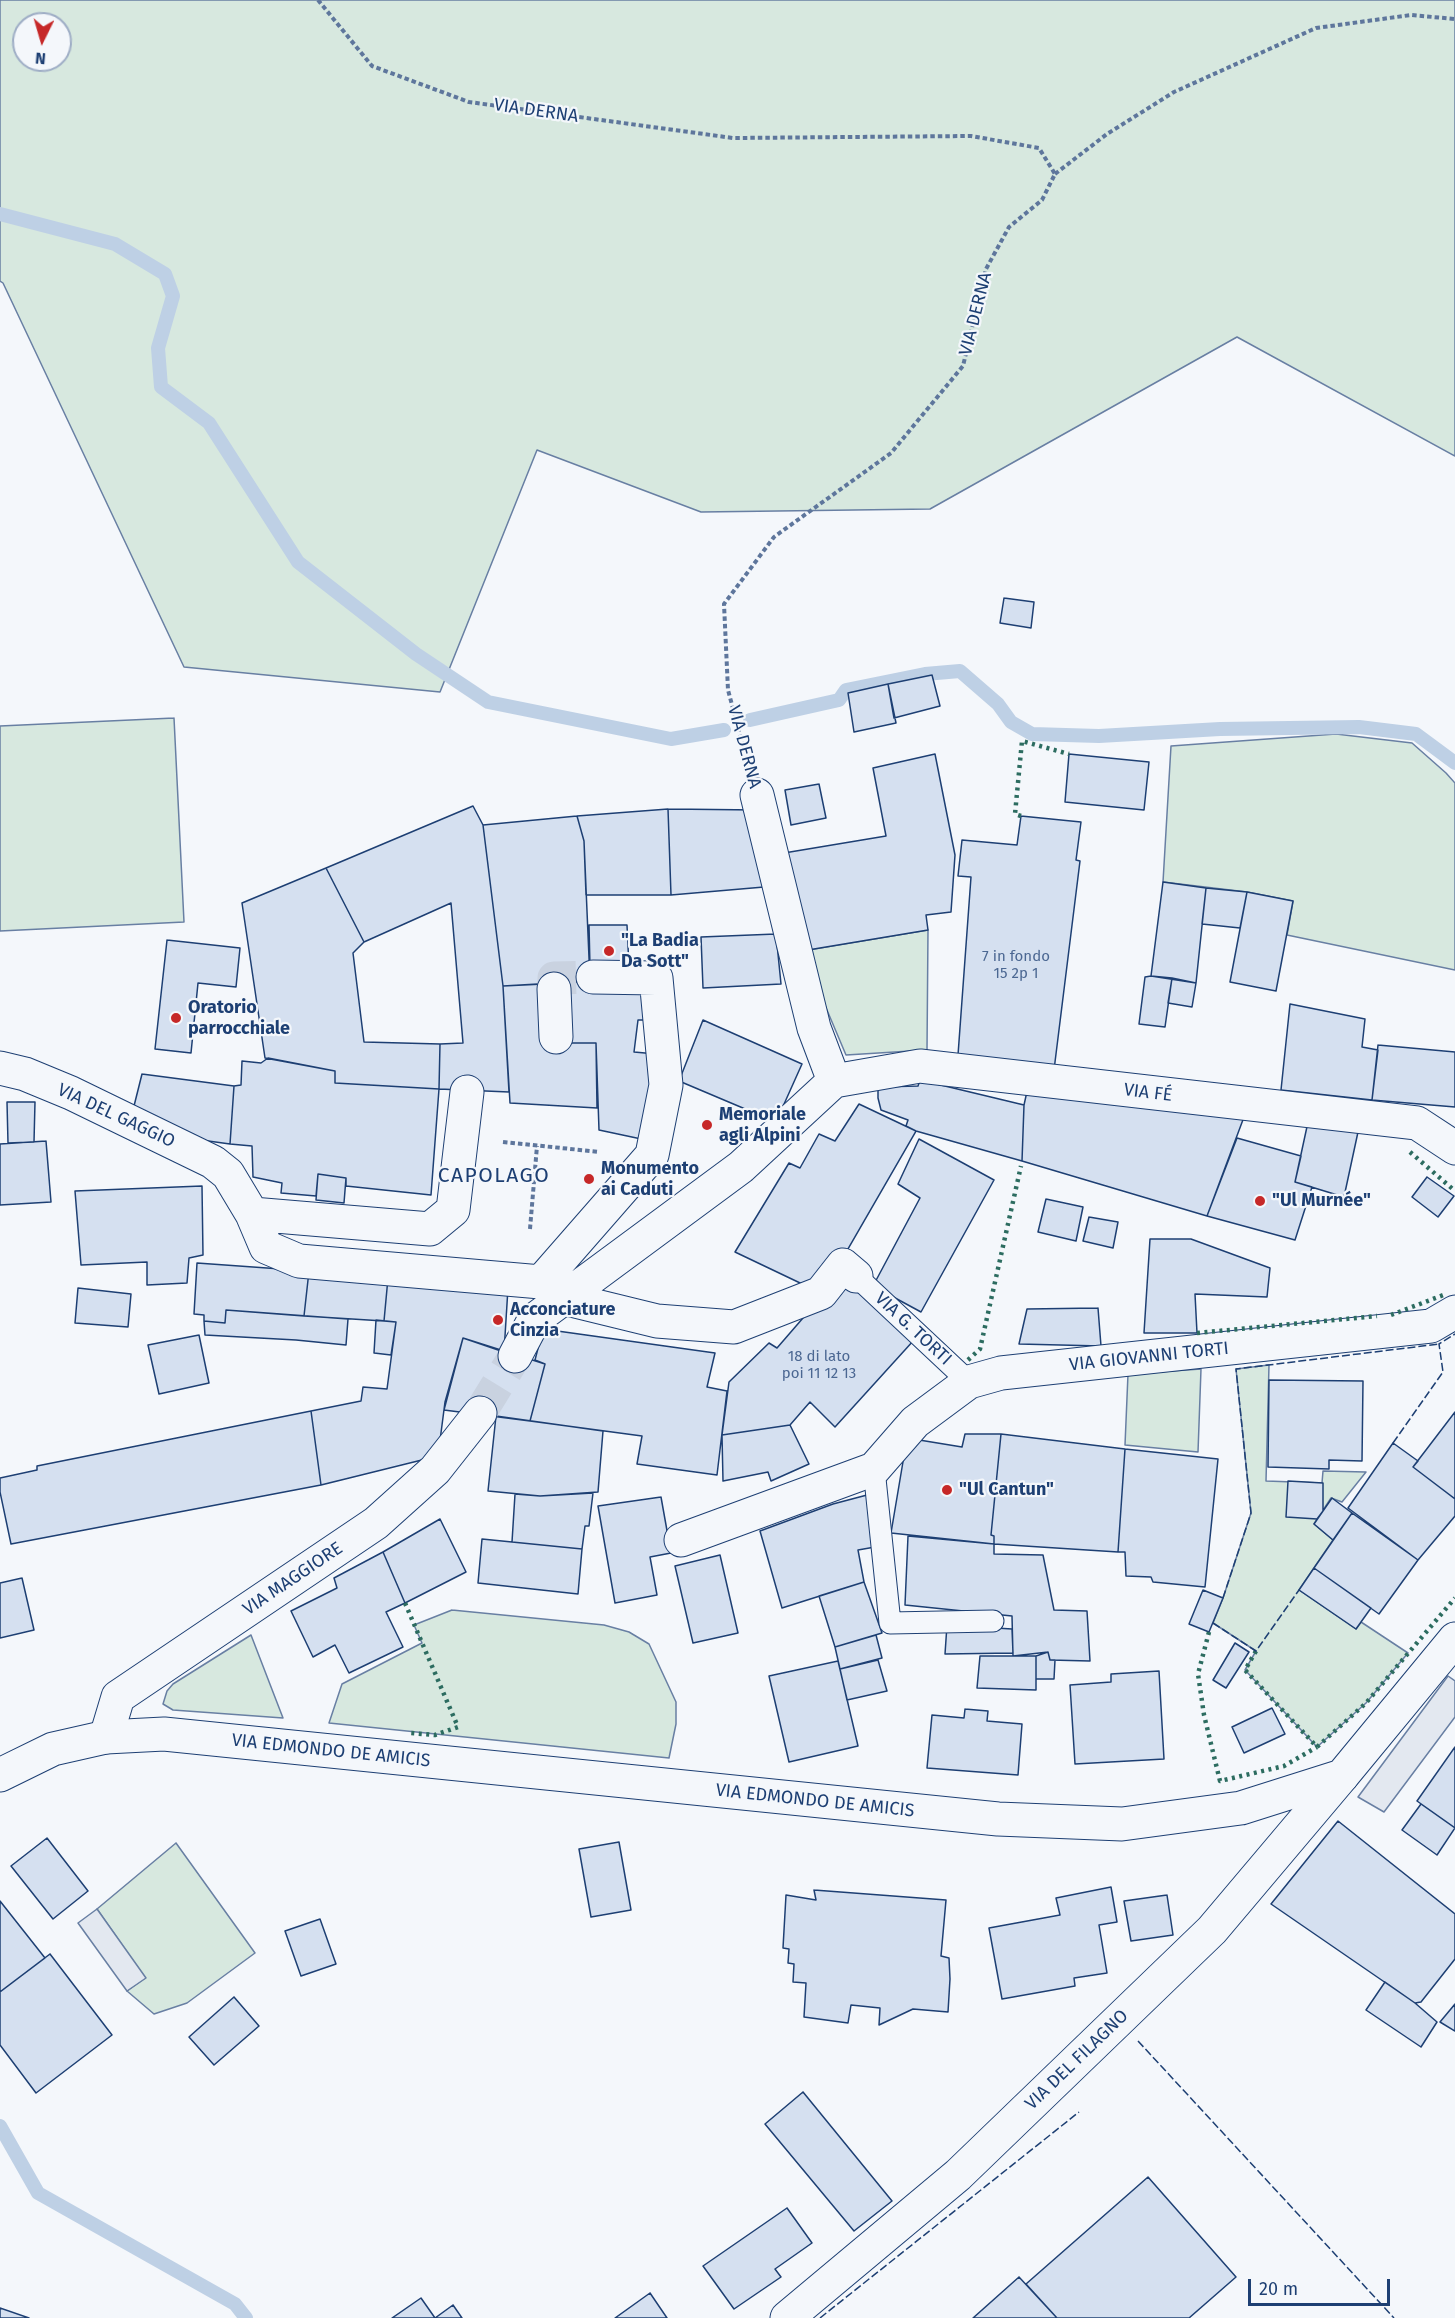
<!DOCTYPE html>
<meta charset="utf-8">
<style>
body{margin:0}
#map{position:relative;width:1455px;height:2318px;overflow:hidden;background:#f4f7fb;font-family:"Fira Sans",sans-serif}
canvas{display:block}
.north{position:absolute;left:12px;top:12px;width:60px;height:60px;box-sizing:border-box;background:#f4f7fb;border:2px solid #9eadc5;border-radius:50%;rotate:185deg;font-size:16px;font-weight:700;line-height:24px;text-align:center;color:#1d3f73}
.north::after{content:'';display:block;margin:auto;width:21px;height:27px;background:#c62828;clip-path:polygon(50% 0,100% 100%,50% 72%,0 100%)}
.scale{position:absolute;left:1248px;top:2279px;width:142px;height:27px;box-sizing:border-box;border:3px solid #1d3f73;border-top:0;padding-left:8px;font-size:18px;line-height:21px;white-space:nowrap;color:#1d3f73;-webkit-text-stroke:4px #f4f7fb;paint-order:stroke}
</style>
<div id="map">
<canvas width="1455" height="2318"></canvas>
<div class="north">N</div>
<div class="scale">20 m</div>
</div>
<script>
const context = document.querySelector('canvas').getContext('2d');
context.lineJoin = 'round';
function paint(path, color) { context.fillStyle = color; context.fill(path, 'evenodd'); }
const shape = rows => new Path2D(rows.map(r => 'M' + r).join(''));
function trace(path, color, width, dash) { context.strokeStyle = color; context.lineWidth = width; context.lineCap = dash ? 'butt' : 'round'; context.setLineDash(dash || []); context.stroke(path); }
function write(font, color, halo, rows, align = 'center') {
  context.font = font + ' "Fira Sans",sans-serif'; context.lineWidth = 4.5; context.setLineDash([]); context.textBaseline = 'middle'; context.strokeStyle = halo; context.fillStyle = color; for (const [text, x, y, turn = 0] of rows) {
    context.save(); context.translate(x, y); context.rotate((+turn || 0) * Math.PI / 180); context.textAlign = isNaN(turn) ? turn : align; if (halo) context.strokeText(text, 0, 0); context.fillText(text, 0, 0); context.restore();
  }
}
const green = shape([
 [0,0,1455,0,1455,456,1237,337,930,509,701,512,537,450,440,692,184,667,3,283,0,281,0,0],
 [24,24,60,24,60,60,24,60,24,24],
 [174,718,184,922,0,931,0,726,174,718],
 [1336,734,1412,743,1446,773,1455,783,1455,970,1287,935,1293,901,1247,892,1163,882,1171,746,1336,734],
 [928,930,927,1050,846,1055,802,951,928,930],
 [1269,1365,1266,1481,1322,1483,1323,1471,1366,1472,1342,1502,1331,1498,1314,1524,1333,1540,1299,1590,1356,1629,1361,1622,1408,1653,1366,1703,1317,1747,1245,1670,1256,1651,1213,1623,1223,1598,1251,1513,1236,1369,1269,1365],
 [1201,1369,1198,1452,1125,1445,1128,1374,1201,1369],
 [452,1610,604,1625,629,1632,649,1644,676,1702,676,1724,669,1758,329,1723,342,1684,422,1643,414,1625,452,1610],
 [251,1635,283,1718,173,1710,163,1704,167,1691,173,1684,251,1635],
 [176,1843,255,1953,187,2003,154,2014,127,1991,145,1978,97,1909,176,1843]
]);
const parking = shape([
 [1448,1676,1455,1681,1455,1717,1384,1812,1358,1797,1448,1676],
 [97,1909,146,1978,127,1991,78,1923,97,1909]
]);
const stream = shape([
 [0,214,115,244,165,274,173,296,158,348,161,387,209,423,298,562,416,654,488,702,671,739,724,730],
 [750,720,839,700,846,690,925,674,960,671,998,704,1011,722,1032,734,1099,736,1220,729,1359,727,1416,734,1455,763],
 [0,2126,38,2193,235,2304,246,2318]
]);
const building = shape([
 [1004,598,1034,602,1031,628,1000,623,1004,598],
 [932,675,940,706,894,718,888,684,932,675],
 [888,684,896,723,854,732,848,693,888,684],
 [935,754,955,855,951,912,926,915,928,930,802,951,784,853,886,836,873,768,935,754],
 [1069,754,1149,762,1144,810,1065,802,1069,754],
 [819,784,826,818,791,825,785,790,819,784],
 [473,806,483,825,503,986,509,1092,439,1089,440,1044,463,1043,451,903,364,942,326,868,473,806],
 [668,809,671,895,586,895,584,841,577,816,668,809],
 [668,809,758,810,764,887,671,895,668,809],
 [577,816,584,841,590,981,503,986,483,825,577,816],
 [1021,816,1081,822,1076,860,1080,861,1054,1070,958,1055,971,877,958,876,962,840,1017,845,1021,816],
 [326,868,364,942,353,953,364,1042,440,1044,439,1089,335,1083,335,1071,265,1058,242,903,326,868],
 [1163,882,1206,888,1196,983,1151,976,1163,882],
 [1206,888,1247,892,1240,928,1202,924,1206,888],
 [1247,892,1293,901,1276,991,1230,982,1247,892],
 [589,925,627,925,629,967,590,967,589,925],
 [776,934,781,984,703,988,701,937,776,934],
 [167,940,240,948,236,987,198,983,191,1053,155,1049,167,940],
 [1151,976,1172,978,1165,1027,1139,1024,1145,977,1151,976],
 [1172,978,1196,983,1192,1007,1168,1003,1172,978],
 [563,982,645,982,646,1020,638,1020,634,1052,656,1054,646,1140,599,1130,596,1043,565,1043,563,982],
 [544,984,565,1043,596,1043,597,1108,510,1103,503,986,544,984],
 [1290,1004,1365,1019,1362,1047,1378,1050,1372,1100,1281,1090,1290,1004],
 [703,1020,802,1064,776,1122,679,1081,703,1020],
 [1378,1045,1455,1052,1455,1107,1372,1100,1378,1045],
 [268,1058,335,1071,335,1083,439,1089,431,1195,346,1186,346,1178,318,1174,316,1196,281,1193,282,1183,253,1177,252,1146,230,1144,234,1086,241,1085,242,1061,261,1063,268,1058],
 [142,1074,234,1086,230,1144,172,1136,132,1114,142,1074],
 [920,1080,1024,1105,1022,1161,916,1131,906,1126,908,1120,881,1110,878,1098,878,1087,918,1086,920,1080],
 [1028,1087,1244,1117,1207,1216,1022,1161,1024,1105,1028,1087],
 [7,1102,35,1102,34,1142,8,1143,7,1102],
 [859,1104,916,1131,845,1254,819,1292,735,1252,789,1163,800,1168,819,1134,835,1141,859,1104],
 [1308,1122,1358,1132,1344,1197,1295,1182,1308,1122],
 [1237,1138,1301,1156,1295,1182,1312,1187,1295,1240,1207,1216,1237,1138],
 [919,1139,994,1180,921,1312,873,1286,920,1198,898,1184,919,1139],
 [46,1141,51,1202,0,1205,0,1144,46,1141],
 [318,1174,346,1178,344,1203,316,1200,318,1174],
 [1427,1177,1454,1196,1438,1217,1412,1197,1427,1177],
 [202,1186,203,1255,189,1258,187,1283,147,1285,147,1262,81,1265,75,1191,202,1186],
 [1046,1199,1083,1207,1076,1241,1038,1232,1046,1199],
 [1089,1217,1118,1222,1113,1248,1083,1241,1089,1217],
 [1150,1239,1191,1239,1270,1268,1267,1297,1195,1294,1197,1333,1144,1333,1150,1239],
 [197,1263,309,1271,304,1316,226,1310,225,1323,204,1321,204,1315,194,1314,197,1263],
 [309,1271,388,1278,384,1321,304,1316,309,1271],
 [842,1273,914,1340,835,1427,810,1402,790,1425,722,1435,729,1382,769,1343,777,1348,842,1273],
 [388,1278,508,1288,504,1352,463,1338,445,1402,438,1456,321,1485,311,1411,361,1401,363,1387,387,1389,396,1322,384,1321,388,1278],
 [78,1288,131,1294,128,1327,75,1323,78,1288],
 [1098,1308,1101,1346,1019,1344,1027,1309,1098,1308],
 [226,1310,348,1319,346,1345,296,1340,205,1335,204,1321,225,1323,226,1310],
 [376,1320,396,1322,391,1355,374,1353,376,1320],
 [543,1329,715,1353,707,1387,727,1391,717,1475,637,1464,642,1436,530,1421,545,1364,535,1360,543,1329],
 [199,1335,209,1383,159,1394,148,1345,199,1335],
 [463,1338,545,1364,530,1421,444,1410,463,1338],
 [1269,1380,1363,1381,1362,1461,1329,1460,1329,1469,1268,1467,1269,1380],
 [311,1411,321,1485,11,1544,0,1492,0,1478,37,1470,37,1466,311,1411],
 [1455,1412,1455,1499,1413,1467,1455,1412],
 [496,1416,603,1431,598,1492,540,1496,488,1491,496,1416],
 [790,1425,809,1464,771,1481,768,1472,723,1481,722,1435,790,1425],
 [965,1434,1001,1434,991,1535,994,1536,994,1544,891,1533,907,1438,962,1447,965,1434],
 [1001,1434,1125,1449,1118,1552,994,1544,994,1536,991,1535,1001,1434],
 [1393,1443,1418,1461,1413,1467,1455,1499,1455,1516,1418,1560,1348,1508,1393,1443],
 [1125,1449,1218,1459,1205,1587,1153,1582,1151,1577,1126,1576,1125,1552,1118,1552,1125,1449],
 [1288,1481,1323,1483,1323,1511,1317,1519,1286,1517,1288,1481],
 [593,1493,589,1526,585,1526,582,1549,512,1542,515,1494,540,1496,593,1493],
 [867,1495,875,1547,858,1550,864,1582,782,1608,760,1531,833,1504,867,1495],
 [661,1497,671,1553,650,1557,657,1595,615,1603,598,1506,661,1497],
 [1332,1498,1352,1513,1333,1540,1314,1524,1332,1498],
 [1352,1513,1418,1560,1379,1614,1314,1568,1352,1513],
 [440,1519,466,1572,405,1603,383,1552,440,1519],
 [908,1536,994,1544,994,1554,1043,1555,1054,1610,1087,1611,1090,1661,1050,1660,1048,1652,1013,1656,1012,1616,905,1605,908,1536],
 [482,1539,582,1549,578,1594,478,1583,482,1539],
 [383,1552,405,1603,386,1612,403,1647,349,1673,335,1645,313,1657,291,1611,337,1588,334,1578,383,1552],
 [720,1555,738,1633,693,1643,675,1566,720,1555],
 [1314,1568,1371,1608,1356,1629,1299,1590,1314,1568],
 [22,1578,34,1630,0,1638,0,1583,22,1578],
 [864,1582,882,1633,835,1647,819,1596,864,1582],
 [1203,1590,1223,1598,1209,1632,1189,1624,1203,1590],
 [947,1625,1012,1629,1013,1653,945,1654,947,1625],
 [876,1635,882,1658,840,1669,835,1647,876,1635],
 [1235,1643,1249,1652,1226,1688,1213,1680,1235,1643],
 [1048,1652,1050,1660,1055,1660,1054,1679,1036,1679,1036,1656,1048,1652],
 [980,1656,1036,1656,1036,1690,977,1688,980,1656],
 [878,1660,887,1691,847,1700,840,1669,878,1660],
 [838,1661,858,1746,789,1762,769,1676,838,1661],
 [1159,1671,1164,1759,1075,1764,1070,1685,1111,1682,1111,1674,1159,1671],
 [1272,1708,1285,1734,1244,1753,1232,1727,1272,1708],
 [965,1709,988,1711,987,1721,1022,1724,1018,1775,927,1768,932,1715,964,1718,965,1709],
 [1455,1747,1455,1828,1417,1801,1455,1747],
 [1421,1804,1455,1828,1437,1855,1402,1830,1421,1804],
 [1338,1821,1455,1914,1455,1959,1421,2002,1415,2003,1271,1904,1338,1821],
 [47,1838,88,1891,53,1919,11,1866,47,1838],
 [619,1842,631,1910,591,1917,579,1849,619,1842],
 [1111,1887,1117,1922,1099,1925,1107,1973,1074,1978,1075,1986,1002,1999,989,1928,1060,1915,1056,1898,1111,1887],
 [814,1890,946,1900,941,1956,949,1958,950,1979,948,2012,913,2009,879,2025,880,2008,851,2005,848,2023,804,2017,806,1983,793,1982,794,1964,788,1963,789,1949,783,1948,786,1895,816,1900,814,1890],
 [1167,1895,1173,1935,1131,1941,1124,1901,1167,1895],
 [0,1901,45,1958,0,1992,0,1901],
 [320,1919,336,1964,301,1976,285,1931,320,1919],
 [50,1954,112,2035,36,2093,0,2045,0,1992,50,1954],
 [1385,1982,1415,2003,1437,2022,1421,2047,1366,2010,1385,1982],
 [234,1997,259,2026,214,2065,189,2037,234,1997],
 [1455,2004,1455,2031,1440,2022,1455,2004],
 [803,2092,892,2201,854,2231,765,2124,803,2092],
 [1148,2177,1236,2277,1189,2318,1057,2318,1026,2284,1148,2177],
 [787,2208,812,2243,775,2269,781,2277,734,2309,703,2266,787,2208],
 [1019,2277,1057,2318,973,2318,1019,2277],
 [650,2293,667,2318,615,2318,650,2293],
 [421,2298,435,2318,392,2318,421,2298],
 [453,2305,462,2318,435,2318,453,2305],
 [0,2308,29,2318,0,2318,0,2308]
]);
const streetTunnel = shape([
 [554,989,554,978,593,977],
 [480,1413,515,1356]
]);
const path = shape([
 [318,0,372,66,469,102,733,138,971,136,1039,148,1055,174,1042,200,1009,227,986,269,963,366,891,453,774,537,724,604,728,690,746,757],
 [1055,174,1107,134,1174,92,1316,28,1411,15,1455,19],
 [503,1142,600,1152],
 [530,1229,537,1146]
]);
const lane = shape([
 [856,1276,969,1382],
 [874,1469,890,1623,993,1621]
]);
const street = shape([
 [757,795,814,1028,834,1081],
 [554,989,556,1037],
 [0,1068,25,1074,71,1093,213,1162,228,1174,252,1214,266,1247,299,1261,541,1282,563,1298,657,1321,734,1327,821,1293,843,1265,856,1276],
 [834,1081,920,1066,1417,1123,1455,1148],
 [252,1214,430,1229,453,1210,467,1092],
 [541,1282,652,1155,666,1085,656,978,593,977],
 [515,1356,534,1320,741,1167,834,1081],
 [681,1540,874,1469,915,1422,969,1382,1001,1373,1431,1326,1455,1312],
 [106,1737,118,1697,376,1523,435,1470,480,1413],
 [787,2318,958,2175,1212,1930,1342,1776]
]);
const secondary = shape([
 [0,1775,53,1749,106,1737,164,1734,998,1819,1122,1824,1241,1808,1342,1776,1455,1639]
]);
const hedge = shape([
 [1021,816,1015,814,1022,741,1069,754],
 [1410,1152,1455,1191],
 [1391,1315,1446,1294],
 [1197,1333,1377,1316],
 [968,1360,980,1349,1021,1166],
 [405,1603,458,1727,435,1735,411,1733],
 [1209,1632,1198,1674,1204,1715,1220,1781,1284,1766,1317,1747],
 [1256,1651,1245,1670,1317,1747,1366,1703,1455,1598]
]);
const fence = shape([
 [1393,1443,1443,1372,1439,1344,1455,1334],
 [1223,1598,1251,1513,1236,1369,1439,1344],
 [1213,1623,1256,1651,1299,1590],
 [1138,2041,1394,2318],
 [820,2318,1079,2112]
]);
const markers = [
 [609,951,6,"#c62828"],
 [176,1018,6,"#c62828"],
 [707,1125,6,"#c62828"],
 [589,1179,6,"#c62828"],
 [1260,1201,6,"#c62828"],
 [498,1320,6,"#c62828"],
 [947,1490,6,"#c62828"]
];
const numberNames = [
 ["7 in fondo",1016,957],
 ["15 2p 1",1016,974],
 ["18 di lato",819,1357],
 ["poi 11 12 13",819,1374]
];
const streetNames = [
 ["VIA DERNA",536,111,8],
 ["VIA DERNA",976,314,-76],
 ["VIA DERNA",744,747,75],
 ["VIA FÉ",1148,1093,7],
 ["VIA DEL GAGGIO",116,1116,25],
 ["VIA G. TORTI",913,1329,43],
 ["VIA GIOVANNI TORTI",1149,1357,-6],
 ["VIA MAGGIORE",293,1579,-34],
 ["VIA EDMONDO DE AMICIS",331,1751,6],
 ["VIA EDMONDO DE AMICIS",815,1801,6],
 ["VIA DEL FILAGNO",1077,2060,-44]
];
const poiNames = [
 ["\"La Badia",621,941],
 ["Da Sott\"",621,962],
 ["Oratorio",188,1008],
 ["parrocchiale",188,1029],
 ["Memoriale",719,1115],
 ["agli Alpini",719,1136],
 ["Monumento",601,1169],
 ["ai Caduti",601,1190],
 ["\"Ul Murnée\"",1272,1201],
 ["Acconciature",510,1310],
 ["Cinzia",510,1331],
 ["\"Ul Cantun\"",959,1490]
];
const quarterNames = [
 ["CAPOLAGO",494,1176]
];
paint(green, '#d7e8df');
trace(green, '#687fa3', 1.5);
paint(parking, '#e3e8f0');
trace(parking, '#687fa3', 1.5);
trace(stream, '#bed0e5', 14);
paint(building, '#d5e0f0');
trace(building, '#1d3f73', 1.5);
trace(streetTunnel, '#c9d2e0', 33, [33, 16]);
trace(lane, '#1d3f73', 23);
trace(street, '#1d3f73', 35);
trace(secondary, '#1d3f73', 35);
trace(path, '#5e769c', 4, [4.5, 3]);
trace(lane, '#f4f7fb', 21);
trace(street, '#f4f7fb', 33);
trace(secondary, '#f4f7fb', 33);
trace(hedge, '#2c6c60', 4.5, [3, 4.5]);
trace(fence, '#1d3f73', 1.5, [8, 3]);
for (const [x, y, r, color] of markers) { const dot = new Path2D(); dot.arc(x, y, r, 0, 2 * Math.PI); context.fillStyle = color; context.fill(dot); trace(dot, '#f4f7fb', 2); }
write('15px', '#4b6792', null, numberNames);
write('18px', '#1d3f73', '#f4f7fb', streetNames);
write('bold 18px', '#1d3f73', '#f4f7fb', poiNames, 'left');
context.letterSpacing = '1.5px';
write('21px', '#1d3f73', '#f4f7fb', quarterNames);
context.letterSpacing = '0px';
</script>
